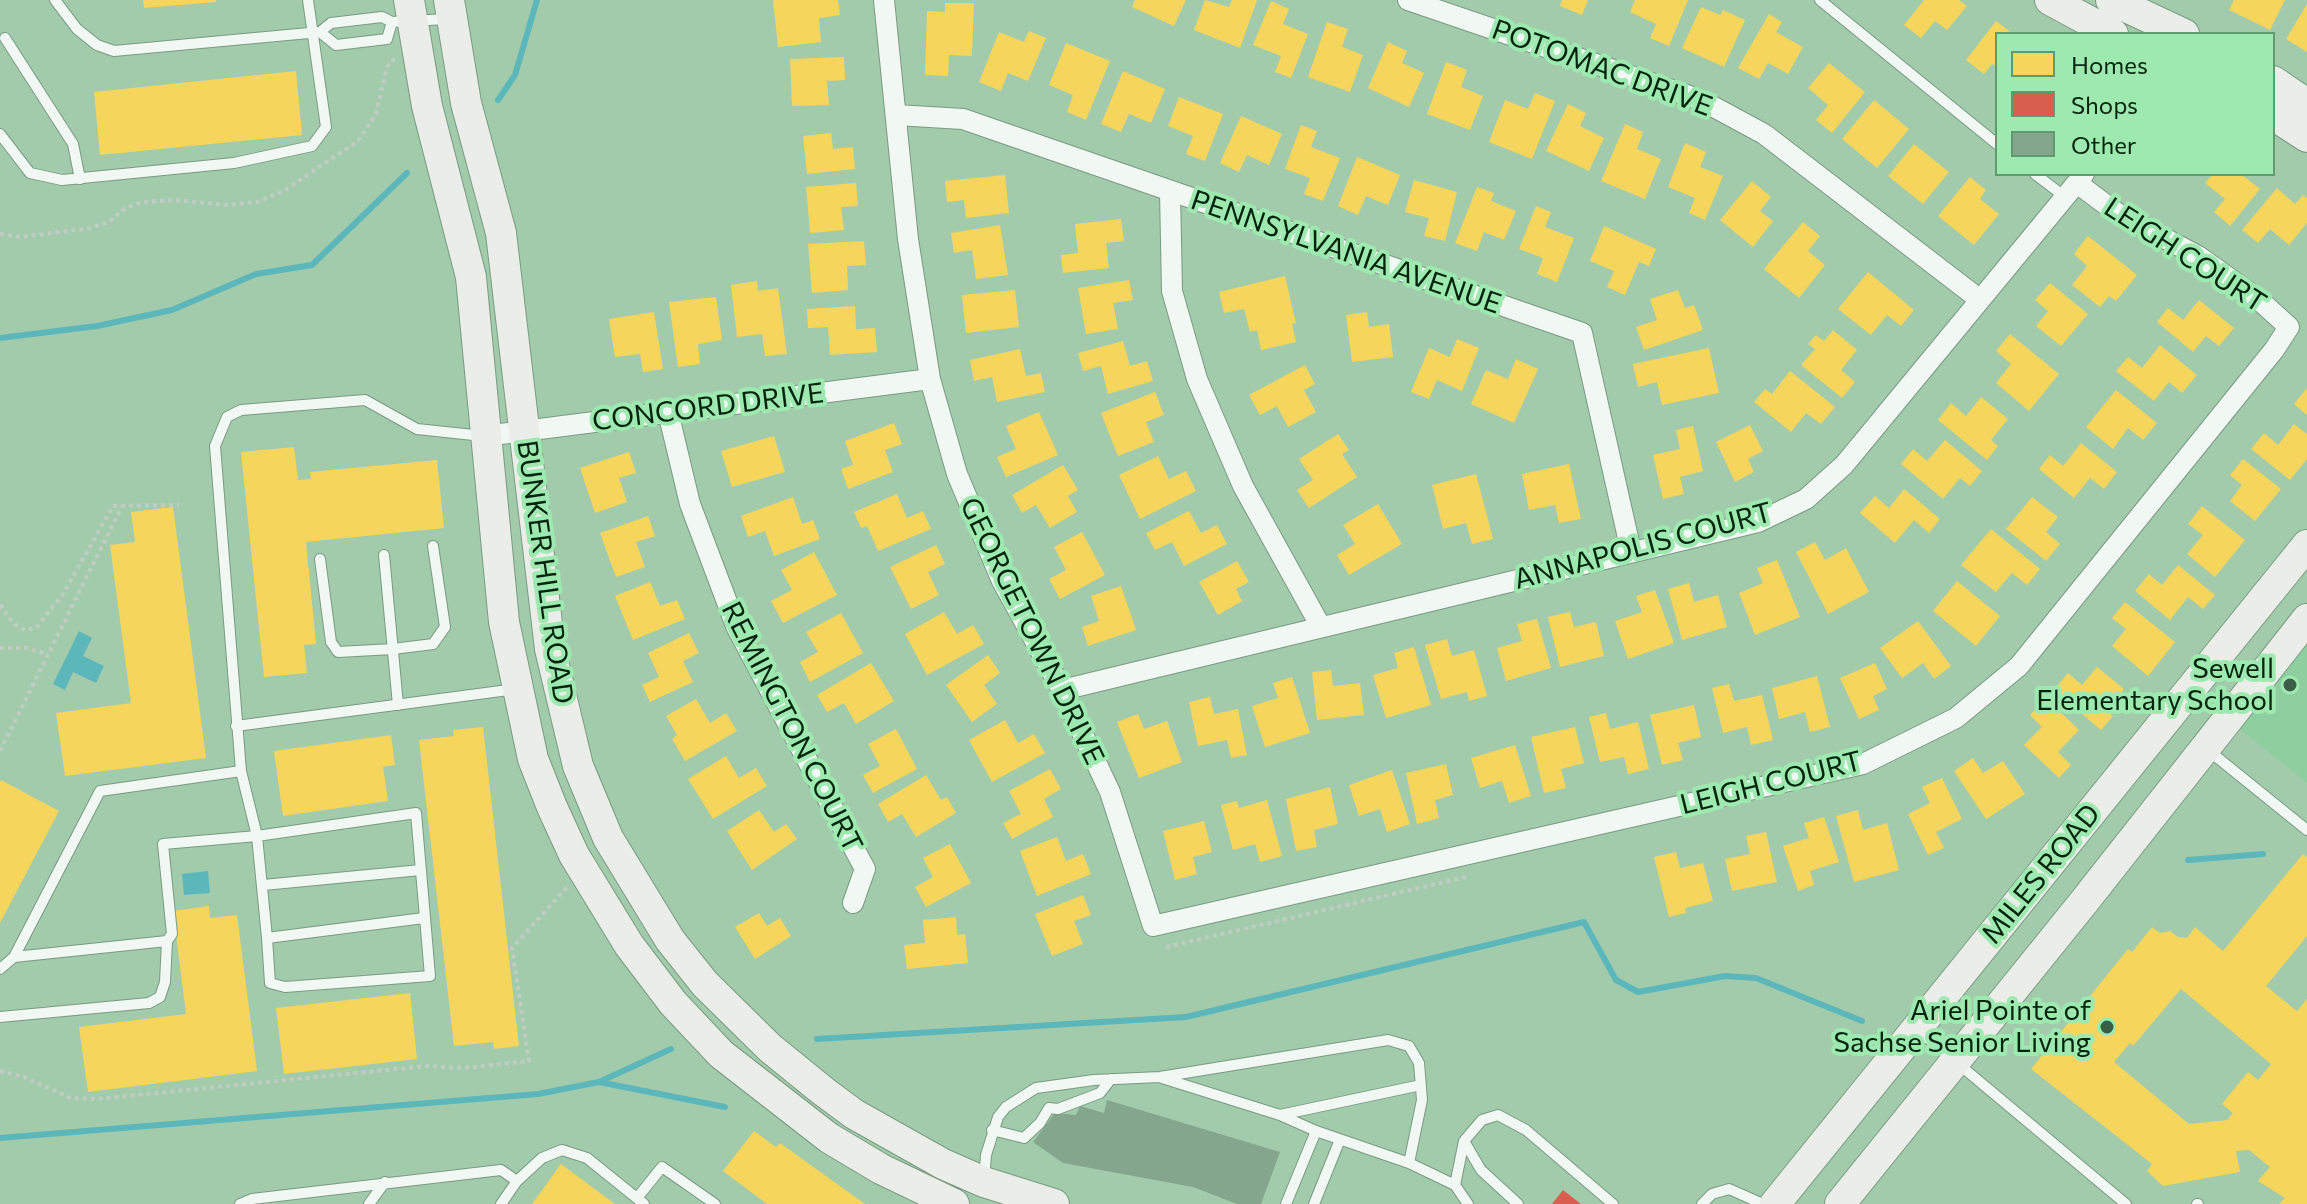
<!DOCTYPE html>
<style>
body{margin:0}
#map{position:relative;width:2307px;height:1204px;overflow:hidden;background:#a2cbac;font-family:Commissioner,sans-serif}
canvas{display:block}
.legend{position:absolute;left:1995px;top:32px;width:280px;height:144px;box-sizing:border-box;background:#9ee9b0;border:2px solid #609a70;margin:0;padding:10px 14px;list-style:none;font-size:24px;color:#04240f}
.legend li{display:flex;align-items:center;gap:16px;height:40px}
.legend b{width:40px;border:2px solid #609a70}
</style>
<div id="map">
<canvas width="2307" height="1204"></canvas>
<ul class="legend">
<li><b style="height:22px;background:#f6d55c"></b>Homes</li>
<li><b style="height:22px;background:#d6604d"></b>Shops</li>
<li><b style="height:22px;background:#83a68c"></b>Other</li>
</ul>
</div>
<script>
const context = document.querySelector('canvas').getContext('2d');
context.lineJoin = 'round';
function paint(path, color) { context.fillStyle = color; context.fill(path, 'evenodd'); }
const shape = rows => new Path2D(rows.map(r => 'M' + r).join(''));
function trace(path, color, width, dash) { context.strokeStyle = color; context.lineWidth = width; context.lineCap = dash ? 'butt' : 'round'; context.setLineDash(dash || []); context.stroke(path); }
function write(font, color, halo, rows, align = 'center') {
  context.font = font + ' Commissioner,sans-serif'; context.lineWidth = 8; context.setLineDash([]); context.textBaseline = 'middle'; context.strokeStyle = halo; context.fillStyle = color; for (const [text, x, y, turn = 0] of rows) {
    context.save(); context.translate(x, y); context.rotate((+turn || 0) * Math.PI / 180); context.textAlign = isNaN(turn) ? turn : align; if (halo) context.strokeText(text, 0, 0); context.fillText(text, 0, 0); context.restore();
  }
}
const built = shape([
 [2307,642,2307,783,2239,728]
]);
const water = shape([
 [79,631,92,638,83,656,104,666,96,683,73,672,65,690,53,684],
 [208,871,210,893,184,895,182,874]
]);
const homes = shape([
 [143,0,216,0,216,2,144,8],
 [773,0,838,0,840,15,819,18,821,42,778,47],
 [1135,0,1186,0,1174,26,1132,7],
 [1205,0,1229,7,1232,0,1257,0,1240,48,1194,30],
 [1562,0,1588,0,1582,15,1560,6],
 [1635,0,1688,0,1669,46,1650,38,1656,24,1630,12],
 [1924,0,1959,0,1967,6,1947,30,1935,21,1921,38,1904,25],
 [2234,0,2285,0,2270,30,2229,10],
 [1271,1,1289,9,1283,24,1308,34,1291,78,1275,72,1281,56,1253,45],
 [945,3,974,3,972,56,949,55,948,76,925,75,927,11,945,12],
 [2307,4,2307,52,2286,39],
 [1701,7,1720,15,1723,10,1745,20,1724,67,1682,48],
 [1769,14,1782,22,1776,32,1803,47,1788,74,1768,63,1759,79,1738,68],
 [1996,21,2013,34,1997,34,1997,67,1992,64,1984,74,1966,60],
 [1327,22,1348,29,1342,47,1363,55,1350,92,1308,77],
 [1029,31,1046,38,1028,81,1008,73,1001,91,979,82,999,32,1024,42],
 [1388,42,1407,51,1402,63,1424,73,1409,107,1368,88],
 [1066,43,1110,61,1086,120,1067,112,1073,95,1049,85],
 [844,57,845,80,827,81,829,105,792,106,790,59],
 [1446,62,1467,70,1461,87,1483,96,1470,130,1427,114],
 [1829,63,1865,92,1832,133,1816,120,1828,105,1808,88],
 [296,71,302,135,100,155,94,92],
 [1123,71,1165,89,1151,123,1129,114,1121,132,1101,124],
 [1535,93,1555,101,1532,159,1489,142,1505,100,1528,109],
 [1179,97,1223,114,1205,161,1186,154,1193,136,1168,126],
 [1874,100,1909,129,1877,168,1842,139],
 [1568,104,1586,113,1580,126,1604,138,1589,171,1546,151],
 [1241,116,1282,134,1269,165,1247,155,1239,172,1220,163],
 [1625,124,1643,132,1637,149,1661,159,1645,199,1601,181],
 [1301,125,1317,131,1311,147,1340,158,1323,201,1304,194,1310,178,1285,169],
 [831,133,833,149,853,147,855,169,807,174,803,136],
 [1685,143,1706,152,1700,167,1723,176,1705,220,1689,213,1695,198,1668,187],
 [1914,144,1949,172,1923,204,1888,176],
 [1357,157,1400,175,1388,205,1366,196,1358,215,1338,206],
 [2213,174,2241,174,2260,189,2230,226,2214,212,2225,199,2205,183],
 [1005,175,1009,213,966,218,964,200,947,202,945,181],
 [1970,177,1986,190,1980,199,1999,214,1974,245,1938,216],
 [1414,180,1457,192,1445,241,1424,236,1429,218,1405,212],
 [1752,181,1771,197,1760,211,1773,221,1753,247,1720,220],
 [856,183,858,206,841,207,844,230,810,233,806,187],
 [1477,187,1494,193,1491,201,1516,211,1504,240,1484,232,1477,251,1455,243],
 [2277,188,2295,204,2303,195,2307,198,2307,223,2289,245,2270,229,2258,243,2242,230],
 [1536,206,1551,212,1545,227,1574,238,1557,282,1537,274,1543,258,1519,249],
 [1121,219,1124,241,1106,243,1109,268,1063,273,1061,255,1078,253,1075,224],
 [1803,222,1820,236,1808,251,1825,265,1799,298,1764,269],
 [1000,225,1008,275,976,279,972,250,954,253,951,233],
 [1604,226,1656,249,1649,266,1639,262,1625,295,1607,287,1614,271,1590,261],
 [2088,236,2137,275,2116,301,2109,296,2100,307,2072,285,2087,266,2074,254],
 [864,241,866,265,847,266,848,290,812,293,808,244],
 [1868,272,1914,310,1901,326,1887,315,1871,335,1838,309],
 [1285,276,1296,323,1292,324,1296,342,1261,350,1257,330,1250,332,1244,309,1224,313,1219,292],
 [1129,280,1133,300,1113,303,1118,329,1086,334,1078,288],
 [757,281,758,291,778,288,787,354,765,356,762,334,737,337,731,285],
 [2050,283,2088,314,2061,346,2036,326,2048,311,2035,300],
 [1015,290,1019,327,966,333,962,295],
 [1678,290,1685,308,1694,305,1703,330,1644,350,1636,327,1657,320,1650,299],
 [716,297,722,340,698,344,700,364,678,367,669,302],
 [2199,300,2234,328,2219,346,2206,336,2193,352,2157,322,2168,308,2183,320],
 [855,306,856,329,875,328,877,352,830,355,828,327,808,328,807,309],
 [654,312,663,369,643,372,640,354,615,357,609,319],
 [1367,312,1369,327,1389,324,1393,357,1352,362,1346,315],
 [1833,330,1857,350,1841,370,1855,382,1842,398,1801,365,1815,349,1808,344,1816,335,1824,341],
 [2010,334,2059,374,2029,411,1996,383,2011,364,1996,351],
 [1457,339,1479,348,1462,391,1437,380,1429,399,1411,392,1429,348,1450,357],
 [1123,341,1130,366,1147,361,1153,381,1108,394,1101,366,1083,371,1078,353],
 [2160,345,2197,375,2182,393,2169,382,2154,401,2116,371,2128,357,2142,368],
 [1709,348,1719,393,1662,405,1657,382,1638,387,1633,364],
 [1020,349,1026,376,1041,373,1045,392,997,402,992,377,974,381,970,360],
 [1516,359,1538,369,1514,423,1471,404,1486,370,1508,379],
 [1305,365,1315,384,1304,390,1316,412,1288,427,1277,406,1260,415,1249,395],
 [1790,371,1835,407,1821,424,1806,413,1791,432,1754,402,1765,389,1772,394],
 [2307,388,2307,415,2294,404],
 [2116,390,2157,423,2143,440,2128,428,2113,449,2086,427],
 [1155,392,1164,415,1146,422,1154,442,1118,456,1101,413],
 [1981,397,2008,419,1991,440,1998,446,1987,460,1938,420,1951,403,1966,416],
 [1039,412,1058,455,1006,477,997,457,1016,449,1006,426],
 [894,423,902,444,885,450,893,472,848,489,841,469,853,465,845,441],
 [2294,424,2307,434,2307,459,2290,480,2251,449,2264,433,2278,445],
 [1750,425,1763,451,1748,459,1754,472,1735,482,1716,442],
 [1693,426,1703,471,1680,477,1684,494,1663,499,1653,455,1680,449,1676,430],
 [1338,434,1349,450,1342,454,1357,477,1309,508,1297,490,1313,480,1299,459],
 [774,436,785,472,732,487,721,451],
 [1945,440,1982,471,1970,486,1960,478,1943,499,1901,464,1913,449,1927,461],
 [2081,443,2117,472,2104,489,2090,478,2074,498,2039,469,2050,455,2063,466],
 [294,447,298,480,311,479,310,472,437,460,444,528,306,542,316,644,304,645,307,673,264,677,241,452],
 [629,452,636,473,619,478,627,502,595,513,580,468],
 [1158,456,1169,479,1186,471,1196,491,1140,519,1119,475],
 [2243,459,2281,489,2255,521,2230,501,2242,485,2230,475],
 [1569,464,1581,519,1559,523,1555,505,1529,510,1522,474],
 [1063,465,1078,490,1068,496,1077,512,1050,528,1036,505,1022,513,1012,495],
 [1476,474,1493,539,1472,544,1466,523,1443,529,1432,485],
 [1904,489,1940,519,1929,533,1914,520,1895,543,1860,513,1875,496,1889,508],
 [897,494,907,518,923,511,931,529,878,551,867,526,861,528,854,512],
 [793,497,802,524,813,520,820,539,774,556,765,531,748,537,741,516],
 [2032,497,2058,517,2046,532,2060,544,2046,561,2006,529],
 [1378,504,1402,544,1349,575,1337,555,1355,544,1343,525],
 [2202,506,2245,540,2215,577,2187,554,2203,535,2188,524],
 [173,507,206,758,65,776,56,713,131,703,110,545,135,542,131,512],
 [1189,511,1201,533,1217,525,1227,544,1184,566,1172,542,1155,550,1146,533],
 [648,516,655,536,636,542,645,567,616,577,600,533],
 [1991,529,2040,569,2027,585,2012,573,1996,592,1961,565],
 [1082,532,1105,575,1060,599,1049,579,1066,570,1054,547],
 [1815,542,1825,560,1846,548,1869,592,1828,614,1796,552],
 [936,545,945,564,928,572,939,595,911,609,890,567],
 [814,552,837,595,783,623,771,601,792,590,781,570],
 [1777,560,1800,617,1755,635,1739,593,1763,583,1757,568],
 [1237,561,1249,582,1236,589,1242,601,1218,615,1199,582],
 [2178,565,2215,595,2203,609,2188,597,2170,620,2135,591,2149,574,2162,585],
 [1957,581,2000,616,1976,646,1933,611],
 [650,582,660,606,677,600,685,619,633,640,615,596],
 [1689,583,1694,602,1718,595,1727,627,1682,640,1668,589],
 [1121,586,1136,630,1088,646,1082,627,1099,621,1091,596],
 [1655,590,1674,643,1628,659,1615,621,1642,612,1636,596],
 [2125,602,2175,642,2148,676,2112,646,2126,629,2112,618],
 [944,612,957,634,973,625,984,644,927,675,905,634],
 [1570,612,1574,627,1596,622,1604,656,1560,667,1548,617],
 [841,613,863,653,810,682,800,662,818,652,806,632],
 [1537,619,1551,668,1506,681,1497,648,1522,641,1517,624],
 [1918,621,1951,666,1934,679,1923,663,1902,678,1880,648],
 [689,633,699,653,683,661,693,682,650,702,642,685,659,677,648,653],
 [1447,639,1452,656,1474,650,1487,696,1469,701,1467,692,1441,699,1425,645],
 [1414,647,1431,705,1386,718,1373,675,1398,668,1394,653],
 [988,655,1000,673,984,685,997,704,972,722,946,685],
 [871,663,894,701,856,724,844,703,827,712,817,695],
 [1875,663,1887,689,1873,696,1879,710,1859,719,1840,678],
 [2097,667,2124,689,2106,711,2113,716,2101,730,2054,690,2068,673,2082,685],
 [1331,670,1333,686,1360,683,1364,715,1317,720,1312,672],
 [1817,676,1830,727,1810,732,1805,712,1779,719,1772,688],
 [1292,677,1310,733,1265,747,1252,706,1278,698,1273,683],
 [1729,684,1734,701,1762,695,1773,740,1751,745,1747,727,1723,733,1712,688],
 [1210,697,1214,714,1238,709,1247,755,1231,758,1227,740,1198,746,1189,702],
 [2046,698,2079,730,2058,752,2071,765,2059,778,2024,745,2042,727,2030,715],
 [696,699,710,723,726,713,737,731,685,761,672,739,677,735,666,716],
 [1694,705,1701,737,1678,743,1683,760,1662,765,1650,715],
 [1606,713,1610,729,1638,722,1649,769,1628,774,1624,757,1600,762,1589,717],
 [1138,714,1144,729,1167,721,1182,762,1139,778,1117,722],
 [1005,720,1018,743,1034,734,1045,753,992,782,969,740],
 [483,727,519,1046,494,1049,493,1042,454,1046,419,740,454,736,453,730],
 [1575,727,1584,763,1561,769,1566,788,1544,793,1531,737],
 [896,729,917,769,873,793,863,775,880,766,868,744],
 [391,735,395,765,383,767,388,801,283,816,274,751],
 [1515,745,1531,796,1509,803,1502,781,1480,788,1471,758],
 [726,756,739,778,756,768,767,786,713,819,688,779],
 [1973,758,1983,773,2003,761,2025,794,1986,819,1954,771],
 [1446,764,1453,795,1435,800,1439,818,1417,824,1406,773],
 [1050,769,1061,789,1044,799,1053,817,1012,839,1003,823,1021,814,1009,791],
 [1392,770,1410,824,1387,832,1380,809,1359,816,1349,785],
 [926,775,941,800,947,797,956,813,916,837,902,814,888,822,878,804],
 [1942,778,1962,819,1936,832,1944,848,1928,855,1908,814,1930,803,1922,787],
 [1,780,59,811,0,923,0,782],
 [1330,787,1338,824,1314,830,1317,847,1296,851,1286,799],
 [1267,800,1282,856,1260,862,1255,844,1233,850,1221,805,1237,801,1239,808],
 [759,810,774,832,786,824,797,839,752,870,727,831],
 [1858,810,1863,830,1887,823,1899,870,1854,882,1836,816],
 [1824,817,1839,862,1810,871,1814,885,1798,891,1783,846,1809,838,1804,823],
 [1204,821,1212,852,1193,857,1197,874,1175,880,1163,831],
 [1766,832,1777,882,1732,891,1725,859,1750,854,1746,836],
 [1057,837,1066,861,1083,854,1091,874,1037,896,1020,851],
 [950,844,971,883,926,907,915,887,933,877,923,858],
 [1676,852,1680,868,1703,863,1713,901,1685,908,1686,913,1669,917,1654,857],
 [2303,854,2307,857,2307,936,2266,986,2297,1011,2307,999,2307,1204,2279,1204,2285,1198,2258,1181,2270,1167,2249,1150,2236,1151,2240,1172,2163,1186,2147,1171,2152,1164,2031,1069,2128,949,2132,952,2152,927,2160,933,2170,931,2178,937,2187,938,2195,927,2223,951],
 [2181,989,2271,1064,2258,1080,2248,1072,2222,1104,2233,1113,2227,1120,2189,1124,2114,1062,2130,1043,2133,1046],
 [1083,895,1091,915,1074,921,1083,944,1052,956,1035,914],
 [209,906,210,918,237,915,257,1071,88,1092,79,1027,186,1014,173,911],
 [759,913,767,926,780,918,791,936,755,959,735,927],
 [956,917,957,935,965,934,968,963,907,969,904,945,925,943,923,920],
 [410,993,417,1059,284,1074,276,1008],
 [754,1131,776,1147,780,1143,865,1204,767,1204,723,1171],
 [561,1164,615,1204,532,1204]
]);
const shops = shape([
 [1563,1190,1581,1204,1552,1204]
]);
const stream = shape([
 [498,100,515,75,537,0],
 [0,338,97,326,172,310,256,274,312,265,407,173],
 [2188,860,2263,854],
 [817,1039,1186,1017,1584,922,1616,980,1638,992,1725,976,1756,978,1862,1021],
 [599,1082,725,1107],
 [0,1138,538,1094,599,1082,671,1049]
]);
const building = shape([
 [1107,1100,1280,1152,1261,1204,1237,1204,1193,1187,1063,1163,1033,1142,1055,1113,1076,1115,1080,1106,1104,1113]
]);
const path = shape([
 [0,234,21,237,90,228,109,222,125,208,144,202,174,200,227,205,258,202,285,190,358,141,376,114,387,67,395,58],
 [0,605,14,624,25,630,36,628,63,594,113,506,179,505],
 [0,648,27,648,48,654],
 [0,751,122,506],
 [1166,947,1466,877],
 [0,1071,24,1077,71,1098,96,1099,427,1066,465,1068,529,1061,512,948,568,886]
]);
const lane = shape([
 [55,0,77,29,97,45,114,51,320,32],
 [1820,0,1997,144],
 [392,22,387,39,336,45,320,32,331,23,382,17,392,22,447,19],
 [5,38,73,144,80,179],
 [0,134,30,173,62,180,234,163,312,146,326,127,308,0],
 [2035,174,2065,197],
 [384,555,398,705],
 [320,559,331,642,338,652,393,649,433,644,445,627,433,546],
 [236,726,516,689],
 [2208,750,2307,830],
 [241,771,257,836,163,844,172,934,167,941,14,957,100,791,241,771,215,446,227,417,241,410,365,400,417,429,483,436],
 [263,885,421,870],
 [267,938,270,983,285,987,430,976,416,813,257,836,267,938,424,918],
 [0,969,14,957],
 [0,1017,149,1003,160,997,165,982,167,941],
 [1919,1031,2126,1204],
 [1162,1078,1280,1115,1316,1131],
 [1280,1115,1421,1085],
 [992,1130,1024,1138,1040,1123,1049,1108,1058,1109,1100,1093,1111,1079],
 [1464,1141,1481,1170,1518,1204],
 [984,1180,986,1155,998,1117,1006,1107,1036,1088,1094,1080,1160,1077,1388,1040,1409,1046,1419,1063,1422,1100,1409,1163],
 [517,1181,542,1158,562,1150,587,1158,644,1204],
 [1455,1185,1464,1141,1482,1120,1498,1115,1526,1130,1613,1204],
 [637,1198,662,1167,715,1204],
 [240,1204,252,1199,501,1170,517,1181,501,1204],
 [369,1204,385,1182],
 [1286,1204,1316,1131,1409,1163,1455,1185,1468,1204],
 [1314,1204,1339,1142],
 [1702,1204,1712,1194,1729,1189,1763,1204],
 [2197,1204,2198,1204]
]);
const street = shape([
 [884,0,908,239,930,379,957,474,1002,581,1062,690,1110,792,1153,926,1863,764,1956,718,2019,666,2274,350,2289,327,2257,298,2198,256,2117,213,2077,183],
 [1408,0,1701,100,1764,134,1979,299],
 [896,115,963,119,1582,333,1631,551],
 [1170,192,1172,291,1197,379,1243,486,1321,627],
 [668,412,690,504,736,626,865,869,853,903],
 [485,436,930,379],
 [1062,690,1758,522,1806,499,1844,465,2084,174]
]);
const secondary = shape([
 [409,0,427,106,471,277,504,622,533,759,552,807,574,855,629,945,673,1003,721,1054,829,1138,881,1169,954,1204],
 [449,0,466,103,501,233,550,649,578,766,608,838,670,940,705,984,770,1048,823,1091,854,1114,943,1164,984,1182,1054,1204],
 [2050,0,2113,34],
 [2111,0,2184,34],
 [2273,81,2307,104],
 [2273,115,2307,137],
 [1775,1204,2307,545],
 [1840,1204,2083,903,2307,619]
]);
const markers = [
 [2290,685,8,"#3b5e46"],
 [2107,1027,8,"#3b5e46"]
];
const streetNames = [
 ["POTOMAC DRIVE",1602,68,20],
 ["PENNSYLVANIA AVENUE",1346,252,19],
 ["LEIGH COURT",2185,255,33],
 ["CONCORD DRIVE",708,407,-7],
 ["ANNAPOLIS COURT",1643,546,-15],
 ["BUNKER HILL ROAD",545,572,82],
 ["GEORGETOWN DRIVE",1032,631,64],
 ["REMINGTON COURT",792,727,63],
 ["LEIGH COURT",1771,783,-14],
 ["MILES ROAD",2041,874,-51]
];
const poiNames = [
 ["Sewell",2274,669],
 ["Elementary School",2274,701],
 ["Ariel Pointe of",2091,1011],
 ["Sachse Senior Living",2091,1043]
];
paint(built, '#8fcf9f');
paint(water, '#5cb7bb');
paint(homes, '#f6d55c');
paint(shops, '#d6604d');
trace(stream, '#5cb7bb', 6);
paint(building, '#83a68c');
trace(lane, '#799a82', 12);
trace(street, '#799a82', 22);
trace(secondary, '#799a82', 32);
trace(path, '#bfcdc3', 4, [4, 4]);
trace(lane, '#f1f7f3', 10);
trace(street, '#f1f7f3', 20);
trace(secondary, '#ebeee8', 30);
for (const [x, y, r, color] of markers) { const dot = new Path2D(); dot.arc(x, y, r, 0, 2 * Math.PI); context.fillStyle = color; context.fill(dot); trace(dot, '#9ee9b0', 3); }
write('28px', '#04240f', '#9ee9b0', streetNames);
write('28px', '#04240f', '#9ee9b0', poiNames, 'right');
</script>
